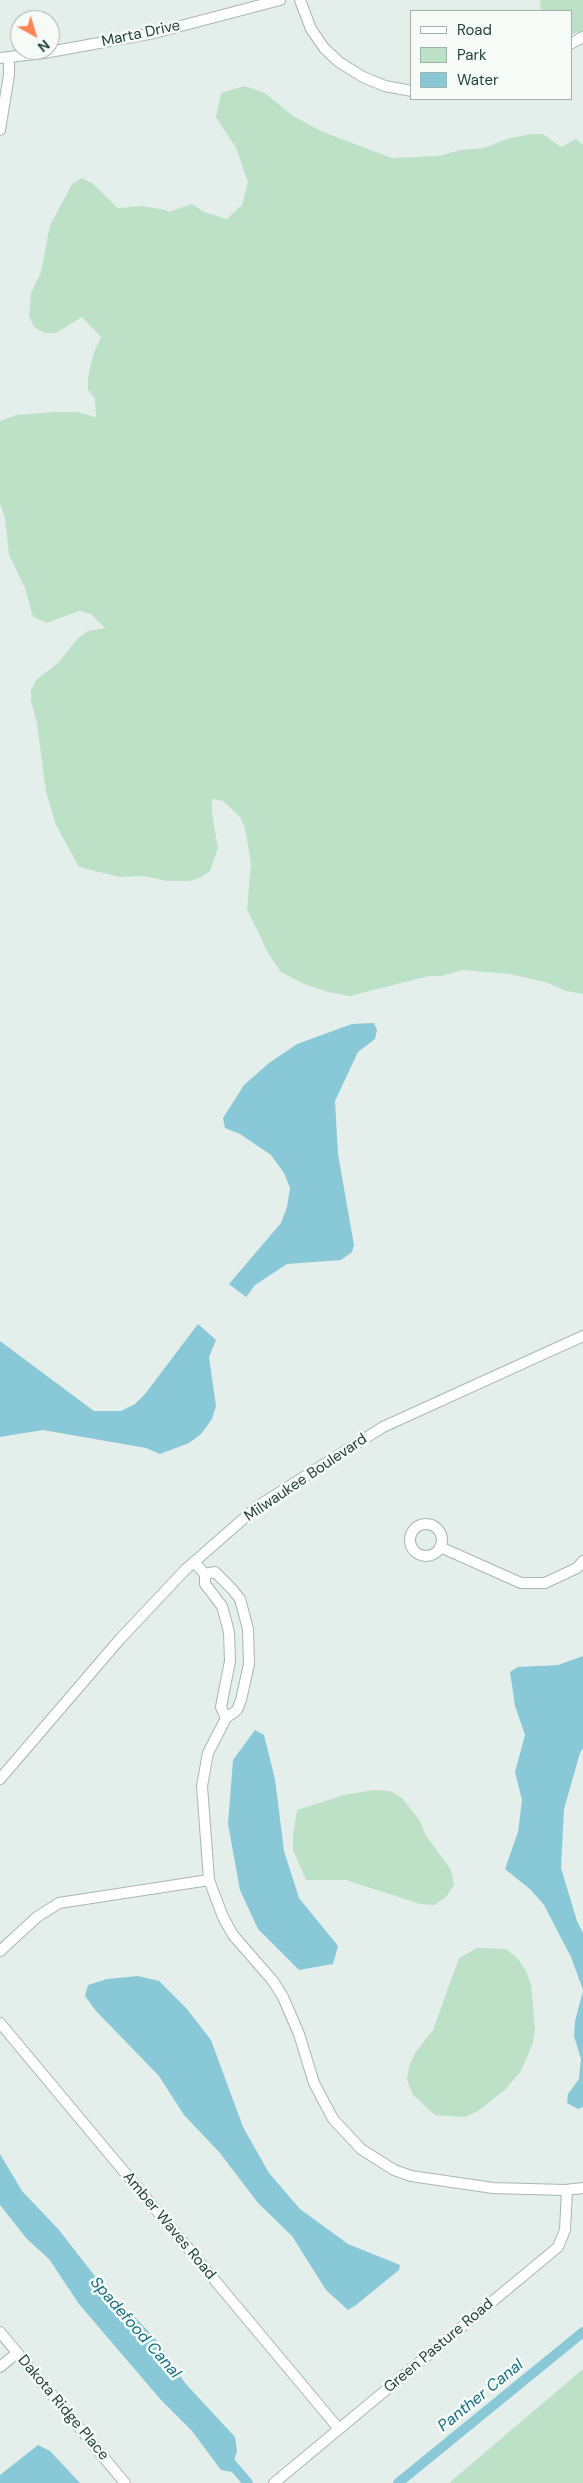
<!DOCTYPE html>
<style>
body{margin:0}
#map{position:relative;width:583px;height:2483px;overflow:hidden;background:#e4efeb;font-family:"DM Sans",sans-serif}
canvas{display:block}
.legend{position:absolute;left:410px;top:10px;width:162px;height:90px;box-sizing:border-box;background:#f6fbf8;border:1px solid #a1b1ac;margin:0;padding:6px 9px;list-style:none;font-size:15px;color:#22423b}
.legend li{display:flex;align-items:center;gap:10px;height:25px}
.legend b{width:25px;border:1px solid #a1b1ac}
.north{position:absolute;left:10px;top:10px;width:50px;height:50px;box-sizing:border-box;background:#f6fbf8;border:1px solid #a1b1ac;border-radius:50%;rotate:141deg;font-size:14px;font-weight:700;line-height:20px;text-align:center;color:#22423b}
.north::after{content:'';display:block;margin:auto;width:18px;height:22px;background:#fc8455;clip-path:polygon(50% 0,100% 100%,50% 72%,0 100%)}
</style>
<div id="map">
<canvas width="583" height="2483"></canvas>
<ul class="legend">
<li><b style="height:6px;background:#fff"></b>Road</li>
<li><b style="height:14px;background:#bce1c7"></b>Park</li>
<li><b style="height:14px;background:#89c8d7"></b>Water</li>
</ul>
<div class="north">N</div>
</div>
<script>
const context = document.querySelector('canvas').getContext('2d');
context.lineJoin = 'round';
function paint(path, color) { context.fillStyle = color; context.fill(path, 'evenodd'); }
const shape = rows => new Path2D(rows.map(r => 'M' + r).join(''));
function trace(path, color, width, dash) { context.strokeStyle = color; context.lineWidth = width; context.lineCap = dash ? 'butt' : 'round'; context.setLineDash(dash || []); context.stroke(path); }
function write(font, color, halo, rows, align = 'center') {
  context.font = font + ' "DM Sans",sans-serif'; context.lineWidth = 5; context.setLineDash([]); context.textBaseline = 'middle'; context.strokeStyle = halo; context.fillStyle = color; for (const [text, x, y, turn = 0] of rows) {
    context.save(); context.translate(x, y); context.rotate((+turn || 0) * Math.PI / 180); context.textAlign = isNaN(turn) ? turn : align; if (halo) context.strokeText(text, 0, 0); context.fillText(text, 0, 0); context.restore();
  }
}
const green = shape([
 [540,0,583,0,583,31,572,34,572,11,541,11],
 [244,86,265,93,293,116,323,132,392,158,439,156,460,150,484,148,507,139,531,134,543,134,561,147,576,139,583,145,583,994,566,991,545,982,510,974,463,970,441,976,429,976,350,996,328,992,304,984,281,972,268,953,247,909,251,863,245,828,240,817,223,801,212,799,212,813,218,848,210,871,200,878,189,881,167,881,144,876,120,877,79,867,56,825,46,792,37,723,31,701,31,690,36,680,59,662,78,638,88,631,105,628,91,614,79,611,47,623,33,617,25,588,9,555,5,518,0,504,0,421,17,415,54,412,77,412,96,417,95,399,88,390,88,378,93,355,101,337,82,317,56,333,45,333,34,327,29,316,31,293,41,272,50,225,72,184,82,178,92,183,118,208,142,206,166,210,168,212,192,204,204,212,227,219,233,213,242,205,248,182,236,148,216,117,221,93],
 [374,1790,390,1791,402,1798,420,1821,425,1834,451,1870,454,1885,446,1897,434,1905,420,1904,346,1880,306,1880,293,1850,293,1835,297,1810,344,1795],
 [477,1948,506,1949,518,1959,526,1971,531,1984,535,2029,533,2043,521,2071,506,2089,478,2111,465,2117,435,2115,413,2095,407,2080,409,2066,415,2053,433,2030,459,1958],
 [583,2369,583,2483,449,2483]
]);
const water = shape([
 [374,1023,377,1030,375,1039,358,1052,335,1101,338,1154,354,1245,352,1252,341,1260,287,1264,255,1285,246,1297,229,1284,281,1223,287,1207,290,1188,284,1173,271,1155,240,1134,225,1128,223,1118,244,1085,269,1063,297,1044,352,1024],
 [198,1324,216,1340,209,1357,216,1406,212,1419,201,1434,189,1443,160,1454,146,1448,43,1430,0,1437,0,1341,94,1411,121,1411,135,1404,145,1394],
 [583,1656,583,1748,580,1753,564,1809,561,1868,577,1921,583,1933,583,1990,571,1957,544,1905,531,1890,505,1869,518,1832,522,1800,515,1772,525,1735,515,1706,510,1672,518,1667,558,1665],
 [255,1730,264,1735,275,1779,284,1851,299,1898,338,1946,333,1964,299,1970,258,1929,240,1890,228,1824,233,1760],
 [138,1976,159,1981,186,2008,211,2040,243,2127,269,2173,300,2209,348,2244,400,2265,399,2270,356,2305,348,2310,326,2290,292,2236,258,2203,220,2153,184,2115,159,2076,96,2011,85,1996,88,1985,107,1979],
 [583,1991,583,2107,578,2109,567,2103,568,2094,579,2079,581,2059,574,2036,575,2021],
 [0,2154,22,2191,59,2230,112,2298,135,2317,158,2342,185,2383,235,2437,237,2451,231,2472,221,2470,192,2431,161,2400,79,2304,49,2259,27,2239,0,2205],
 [38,2445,50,2451,80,2483,0,2483,0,2475]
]);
const canal = shape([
 [224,2455,248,2483],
 [398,2483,583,2332]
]);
const street = shape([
 [300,0,311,29,324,48,339,62,363,77,385,86,412,91],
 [572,43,583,37],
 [0,58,44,53,154,33,280,0],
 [0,130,9,75,9,57],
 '410 1540a16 16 0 1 1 32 0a16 16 0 1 1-32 0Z',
 [440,1547,521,1583,545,1583,577,1568,583,1561],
 [194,1562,205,1574,205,1584,222,1606,229,1632,230,1661,221,1707,226,1718,237,1710,241,1700,249,1664,248,1629,240,1599,232,1589,215,1572,205,1574],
 [226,1718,208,1753,202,1786,209,1880,223,1917,233,1935,273,1981,283,1997,299,2034,314,2083,333,2119,361,2149,394,2170,411,2176,493,2188,565,2190,583,2188],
 [0,1779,120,1639,185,1570,258,1506,383,1427,583,1336],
 [0,1951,37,1917,59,1903,209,1880],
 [0,2023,339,2429],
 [0,2332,125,2483],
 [0,2367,17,2353],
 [274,2483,558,2247,565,2230,567,2190]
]);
const streetNames = [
 ["Marta Drive",141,34,-12],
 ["Milwaukee Boulevard",306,1478,-34],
 ["Amber Waves Road",169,2226,50],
 ["Green Pasture Road",439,2346,-40],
 ["Dakota Ridge Place",63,2408,50]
];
const waterNames = [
 ["Spadefood Canal",135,2328,49],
 ["Panther Canal",481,2396,-39]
];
paint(green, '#bce1c7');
paint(water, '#89c8d7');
trace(canal, '#89c8d7', 10);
trace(street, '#a6b8b3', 12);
trace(street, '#fff', 10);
write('15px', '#22423b', '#f6fbf8', streetNames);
write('italic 16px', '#166d84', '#f6fbf8', waterNames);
</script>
